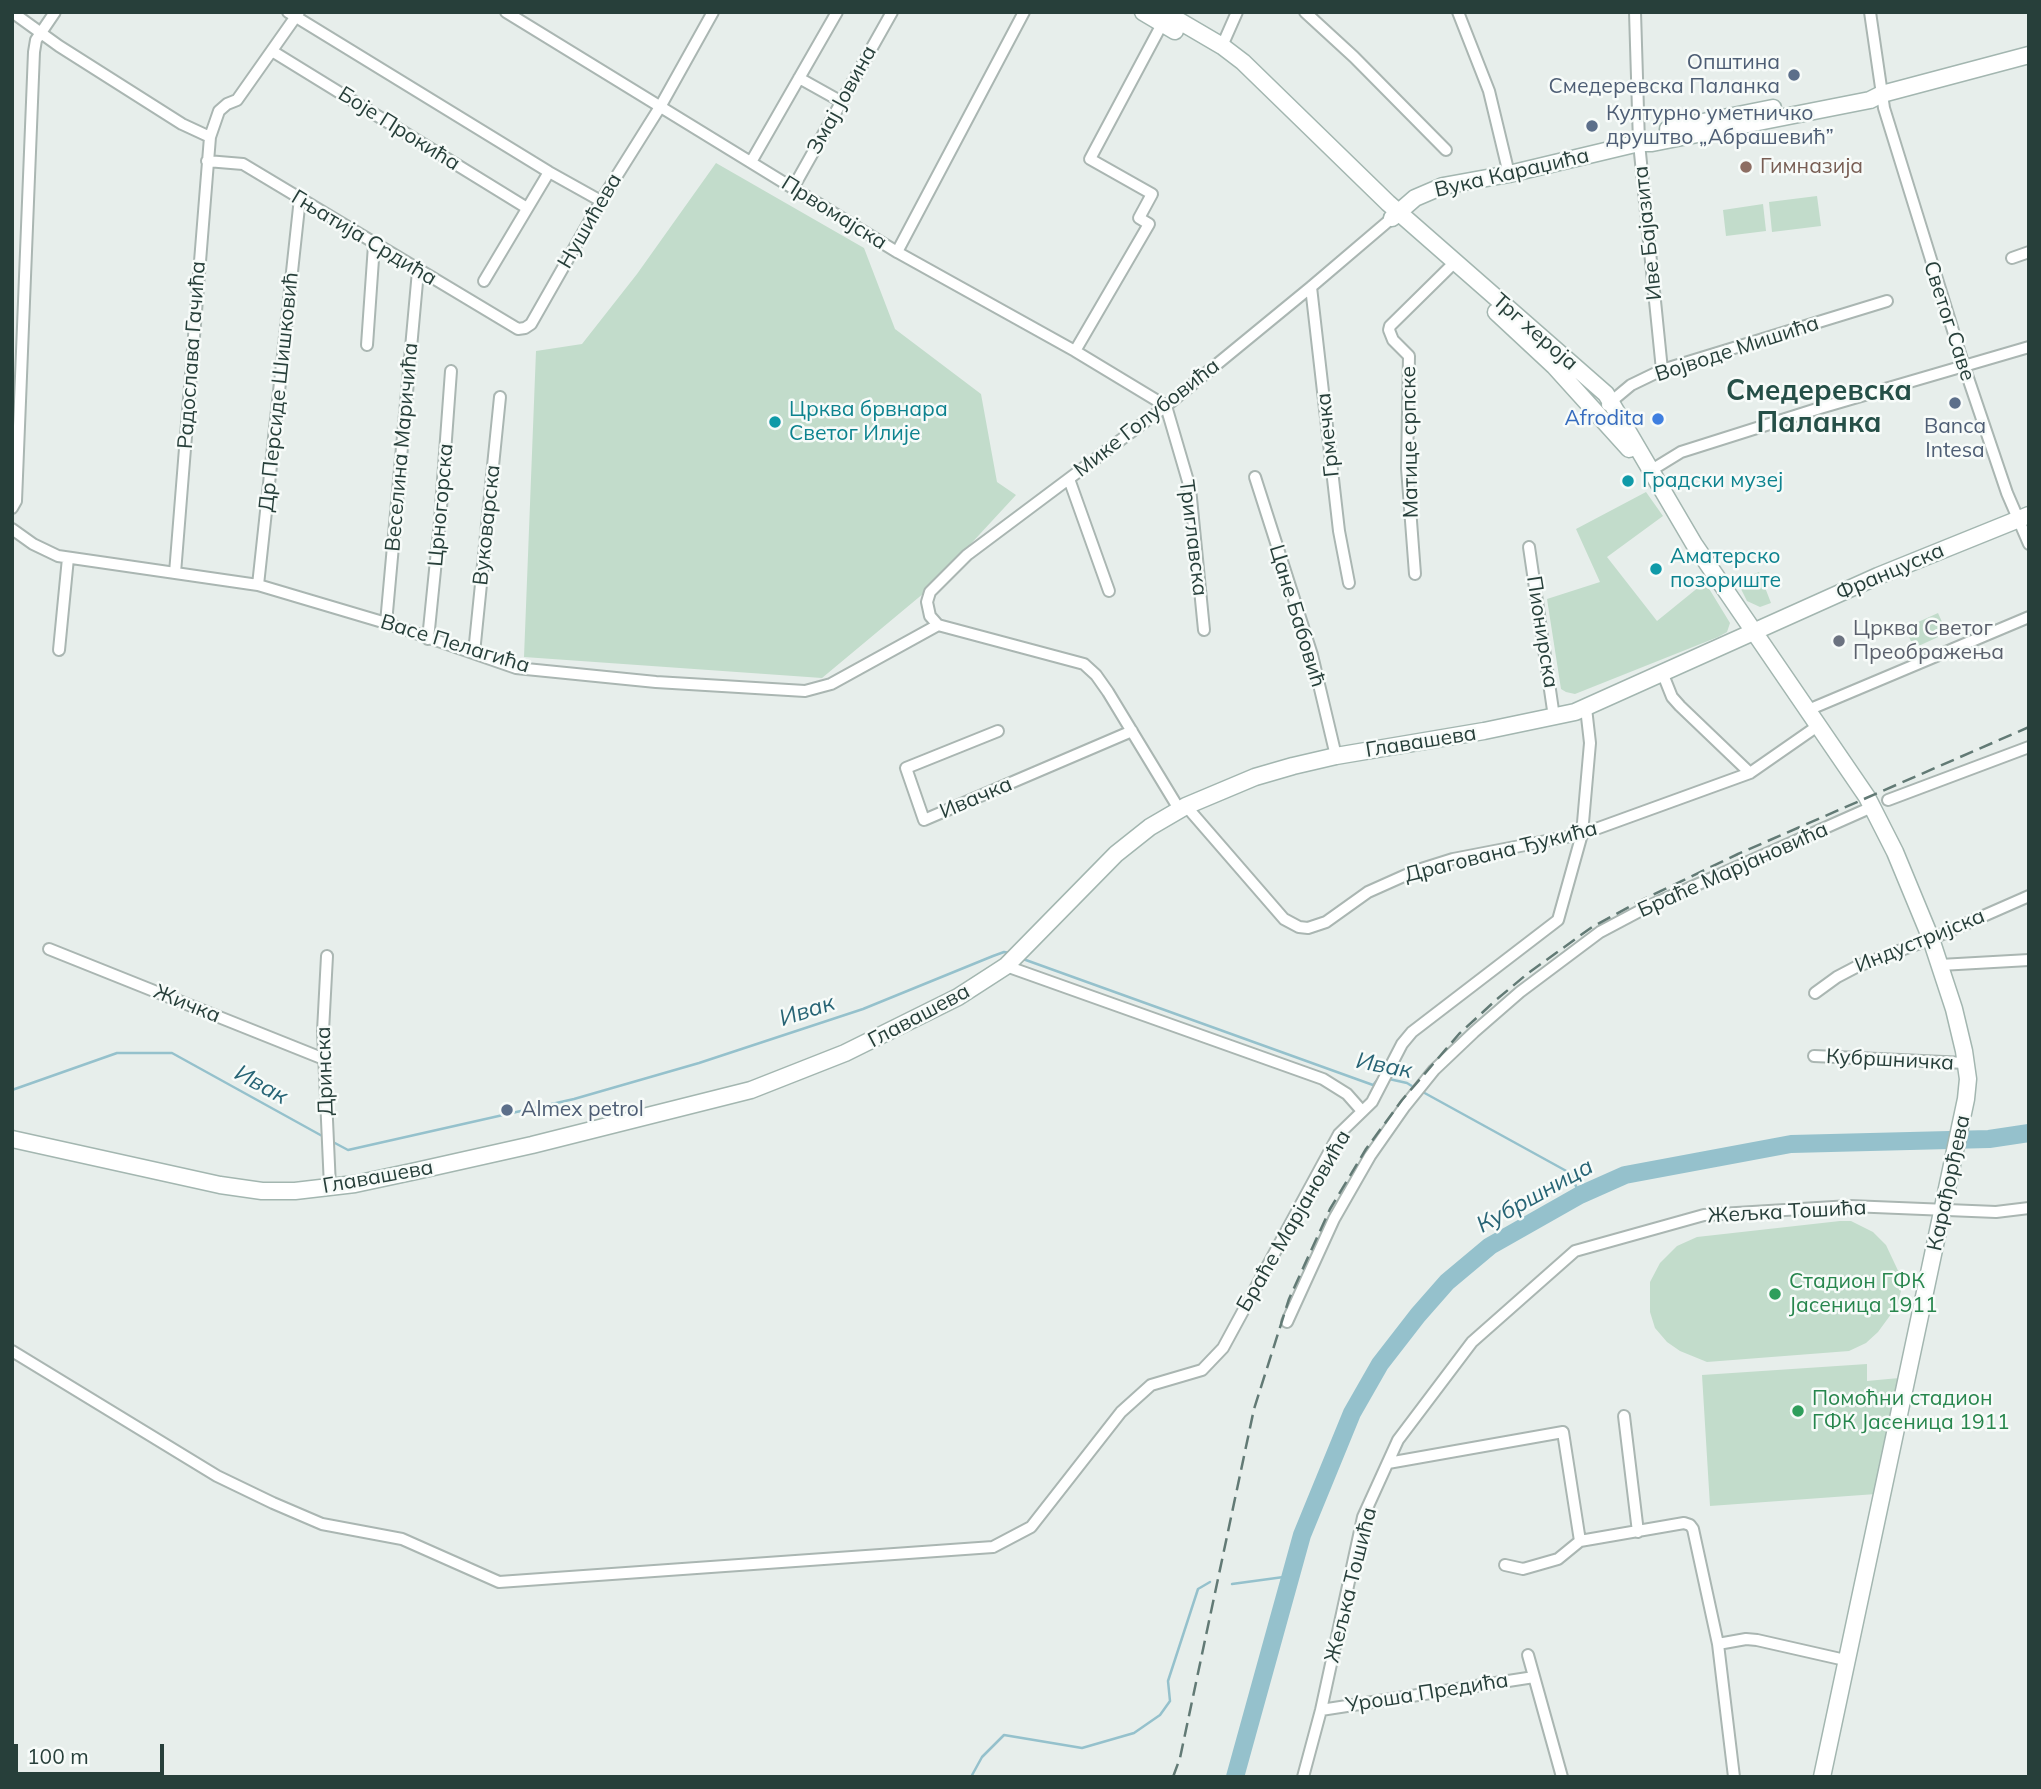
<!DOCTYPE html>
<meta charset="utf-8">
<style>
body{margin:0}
#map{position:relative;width:2041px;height:1789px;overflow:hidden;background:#e7eeeb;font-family:Mulish,sans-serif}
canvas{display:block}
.frame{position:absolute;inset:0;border:14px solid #273f3a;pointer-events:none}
.scale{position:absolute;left:14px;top:1744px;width:150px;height:32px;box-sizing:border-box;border:4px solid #273f3a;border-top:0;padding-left:9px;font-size:21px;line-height:24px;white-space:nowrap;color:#273f3a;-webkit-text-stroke:5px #f7fbf9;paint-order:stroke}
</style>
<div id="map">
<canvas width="2041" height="1789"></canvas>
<div class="frame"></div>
<div class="scale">100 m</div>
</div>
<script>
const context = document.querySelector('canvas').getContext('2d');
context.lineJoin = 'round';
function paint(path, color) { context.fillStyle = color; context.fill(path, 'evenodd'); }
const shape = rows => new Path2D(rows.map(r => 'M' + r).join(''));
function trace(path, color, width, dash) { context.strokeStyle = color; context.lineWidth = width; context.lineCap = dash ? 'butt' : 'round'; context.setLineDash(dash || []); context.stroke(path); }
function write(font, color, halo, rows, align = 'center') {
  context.font = font + ' Mulish,sans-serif'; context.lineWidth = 5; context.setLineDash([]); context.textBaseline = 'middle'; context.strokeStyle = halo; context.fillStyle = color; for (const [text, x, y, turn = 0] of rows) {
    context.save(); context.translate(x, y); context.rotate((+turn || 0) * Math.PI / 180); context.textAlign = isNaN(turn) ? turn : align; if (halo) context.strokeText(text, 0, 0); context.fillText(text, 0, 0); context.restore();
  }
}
const green = shape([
 [716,163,864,248,895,329,981,394,997,482,1016,495,930,588,822,678,524,657,536,351,582,344,637,274],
 [1817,196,1821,226,1772,232,1769,202],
 [1763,204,1766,231,1726,236,1723,210],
 [1646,492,1663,516,1607,557,1657,621,1705,582,1730,623,1727,632,1718,637,1575,694,1566,692,1561,689,1547,599,1600,582,1576,529],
 [1759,572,1771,603,1760,607,1747,601,1737,581],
 [1938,613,1947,633,1914,648,1905,628],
 [1840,1221,1851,1221,1873,1232,1886,1245,1901,1277,1901,1291,1897,1306,1878,1332,1866,1343,1849,1351,1707,1362,1680,1351,1667,1342,1655,1328,1650,1312,1650,1282,1660,1263,1677,1246,1697,1237],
 [1867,1364,1867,1381,1899,1378,1876,1494,1710,1506,1702,1375]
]);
const stream = shape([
 [1023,959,1373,1085,1379,1078],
 [1389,1079,1407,1083,1415,1088],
 [12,1090,117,1053,172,1053,324,1137],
 [1421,1091,1570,1173,1580,1195],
 [333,1142,348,1150,574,1099,699,1063,863,1009,993,956,1004,952,1011,953],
 [1232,1584,1291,1576],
 [971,1777,982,1757,1004,1735,1082,1748,1134,1733,1160,1715,1170,1701,1168,1681,1198,1589,1210,1582]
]);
const river = shape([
 [1235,1777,1302,1535,1352,1413,1380,1364,1418,1315,1447,1282,1490,1246,1580,1195,1625,1175,1791,1144,1989,1139,2029,1133]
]);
const street = shape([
 [12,12,59,46,182,124,210,137],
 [288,12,549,172,601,201],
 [506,12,897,252,1075,351,1166,406,1190,488,1204,630],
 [1305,12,1354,57,1446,150],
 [1458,12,1489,91,1509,174],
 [1635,12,1639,143,1662,370],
 [1870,12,1884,108,1964,366,2007,493,2029,544],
 [1222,46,1237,12],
 [272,51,527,208],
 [799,78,842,102],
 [207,161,243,164,518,329,525,328,531,324,601,201,660,107,713,12],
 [751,162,837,12],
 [793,188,892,12],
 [897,252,1024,12],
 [2012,258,2029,252],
 [484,281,549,172],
 [1311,287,1339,531,1349,583],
 [367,345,374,245],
 [1075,351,1149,224,1139,218,1152,194,1090,159,1162,24],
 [1607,405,1631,385,1662,370,1887,301],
 [1650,471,1681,452,1820,408,2029,347],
 [1255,477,1312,655,1336,756],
 [1069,479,1109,591],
 [12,508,16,501,34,52,36,40,55,12],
 [12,529,33,544,58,556,258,585,386,623,516,668,656,682,805,691,831,684,938,625],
 [1529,547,1554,717],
 [175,573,210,137,219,111,227,104,237,100,299,12],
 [1415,574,1407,468,1409,356,1393,340,1389,330,1390,326,1456,261],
 [258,585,300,198],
 [386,623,418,271],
 [938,625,930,616,927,602,930,592,967,555,1166,406,1311,287,1392,218],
 [938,625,1084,664,1096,675,1108,692,1179,809],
 [428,639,440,521,451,371],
 [59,650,68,558],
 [474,653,500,397],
 [1662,672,1672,697,1680,706,1750,773],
 [1808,710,2029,617],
 [998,731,906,768,924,820,1132,731],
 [1888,800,2029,747],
 [1186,806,1284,919,1299,927,1308,928,1326,922,1368,892,1415,871,1453,859,1582,834,1750,773,1819,725],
 [49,949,324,1059],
 [327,956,323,1031,330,1187],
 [1940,965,2029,960],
 [1006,966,1323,1079,1347,1094,1362,1111],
 [1815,993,1837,977,1858,966,1931,939,2029,896],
 [1814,1056,1966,1063],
 [1287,1322,1334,1219,1370,1156,1405,1106,1434,1070,1474,1032,1520,992,1600,932,1649,906,1872,807],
 [12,1351,217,1476,273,1503,322,1524,402,1539,499,1582,993,1547,1031,1527,1121,1412,1151,1385,1202,1370,1223,1348,1339,1134,1372,1102,1402,1044,1412,1032,1558,920,1582,834,1590,743,1586,708],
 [1624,1416,1638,1532],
 [1388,1463,1563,1432,1580,1541],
 [1505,1565,1523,1569,1558,1559,1580,1541,1684,1523,1690,1525,1693,1529,1718,1644,1734,1777],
 [1718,1644,1746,1639,1757,1640,1845,1660],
 [1528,1655,1562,1777],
 [1321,1710,1534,1677],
 [1303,1777,1321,1710,1363,1517,1398,1440,1472,1342,1575,1251,1704,1215,1850,1206,1996,1212,2029,1208]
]);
const secondary = shape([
 [1143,12,1175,31],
 [1164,12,1222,46,1243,62,1388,203,1606,394,1694,544,1867,797,1895,852,1931,939,1954,1009,1964,1051,1968,1079,1966,1099,1822,1777],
 [1668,129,1773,108],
 [1392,218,1415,198,1443,186,1509,174,1639,143,1652,143,1870,100,1882,94,2029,55],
 [1496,312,1554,366,1629,449],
 [12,1139,220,1185,262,1191,295,1191,355,1184,416,1171,532,1145,751,1090,845,1053,958,997,989,977,1006,966,1116,854,1150,827,1186,806,1255,777,1293,766,1336,756,1484,731,1575,712,1878,576,2029,515]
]);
const rail = shape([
 [1173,1777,1180,1758,1254,1409,1289,1299,1330,1209,1366,1149,1402,1100,1459,1034,1496,1000,1527,974,1592,927,1642,900,1738,854,2029,727]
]);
const markers = [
 [1794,75,7,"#5c6f8a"],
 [1592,126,7,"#5c6f8a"],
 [1746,167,7,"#8d6e63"],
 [1955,403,7,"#5c6f8a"],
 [1658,419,7,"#3f7fe0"],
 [775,422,7,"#0f9aa8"],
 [1628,481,7,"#0f9aa8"],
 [1656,569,7,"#0f9aa8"],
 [1839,641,7,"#6b7280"],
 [507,1110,7,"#5c6f8a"],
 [1775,1294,7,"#2e9e5b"],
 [1798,1411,7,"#2e9e5b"]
];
const serviceNames = [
 ["Општина",1780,63,"right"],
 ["Смедеревска Паланка",1780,87,"right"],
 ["Културно уметничко",1606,114],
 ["друштво „Абрашевић”",1606,138],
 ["Banca",1955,427,"center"],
 ["Intesa",1955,451,"center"],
 ["Almex petrol",521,1110]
];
const streetNames = [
 ["Змај Јовина",842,100,-61],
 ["Боје Прокића",399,129,32],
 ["Вука Караџића",1512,173,-13],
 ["Првомајска",834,213,32],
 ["Нушићева",590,221,-60],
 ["Иве Бајазита",1648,233,-96],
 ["Гњатија Срдића",364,238,31],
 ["Светог Саве",1949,321,72],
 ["Трг хероја",1535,332,41],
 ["Војводе Мишића",1737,349,-18],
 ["Радослава Гачића",192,355,-86],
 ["Др Персиде Шишковић",279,392,-84],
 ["Мике Голубовића",1147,418,-38],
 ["Грмечка",1328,435,-96],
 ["Матице српске",1410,442,-91],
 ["Веселина Маричића",402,447,-85],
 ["Црногорска",441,505,-85],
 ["Вуковарска",487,525,-84],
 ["Триглавска",1193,538,83],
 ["Француска",1890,572,-23],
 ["Цане Бабовић",1297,616,73],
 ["Пионирска",1542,632,81],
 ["Васе Пелагића",455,644,17],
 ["Главашева",1421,742,-9],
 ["Ивачка",976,798,-23],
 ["Драгована Ђукића",1501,852,-14],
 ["Браће Марјановића",1733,870,-24],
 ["Индустријска",1920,941,-22],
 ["Жичка",187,1004,22],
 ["Главашева",919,1016,-28],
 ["Кубршничка",1890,1060,3],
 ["Дринска",325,1071,-92],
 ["Главашева",378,1177,-10],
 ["Карађорђева",1949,1183,-78],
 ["Жељка Тошића",1787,1212,-3],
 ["Браће Марјановића",1294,1221,-60],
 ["Жељка Тошића",1351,1585,-76],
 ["Уроша Предића",1427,1693,-9]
];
const educationNames = [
 ["Гимназија",1760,167]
];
const cultureNames = [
 ["Црква брвнара",789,410],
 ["Светог Илије",789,434],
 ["Градски музеј",1642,481],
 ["Аматерско",1670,557],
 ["позориште",1670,581]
];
const shopNames = [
 ["Afrodita",1644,419]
];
const worshipNames = [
 ["Црква Светог",1853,629],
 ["Преображења",1853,653]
];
const leisureNames = [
 ["Стадион ГФК",1789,1282],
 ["Јасеница 1911",1789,1306],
 ["Помоћни стадион",1812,1399],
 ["ГФК Јасеница 1911",1812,1423]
];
const waterNames = [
 ["Ивак",807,1011,-18],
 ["Ивак",1384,1066,11],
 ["Ивак",261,1085,29],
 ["Кубршница",1535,1196,-29]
];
const districtNames = [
 ["Смедеревска",1819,392],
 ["Паланка",1819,424]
];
paint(green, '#c2dccb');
trace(stream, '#95c1cc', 2.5);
trace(river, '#95c1cc', 18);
trace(street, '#aab6b2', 14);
trace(secondary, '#a3b6b0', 19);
trace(street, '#fff', 10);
trace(secondary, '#fff', 16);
trace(rail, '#627a75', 2.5, [14, 7]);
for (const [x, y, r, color] of markers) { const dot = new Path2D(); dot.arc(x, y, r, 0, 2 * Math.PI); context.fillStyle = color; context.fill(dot); trace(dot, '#f7fbf9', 2.5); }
write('21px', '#4e5e75', '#f7fbf9', serviceNames, 'left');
write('21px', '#273f3a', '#f7fbf9', streetNames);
write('21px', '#785e54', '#f7fbf9', educationNames, 'left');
write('21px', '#0d838f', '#f7fbf9', cultureNames, 'left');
write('21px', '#366cbe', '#f7fbf9', shopNames, 'right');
write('21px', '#5b616d', '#f7fbf9', worshipNames, 'left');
write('21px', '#27864d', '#f7fbf9', leisureNames, 'left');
write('italic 23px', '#276475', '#f7fbf9', waterNames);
write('bold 28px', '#254f47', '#f7fbf9', districtNames);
</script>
